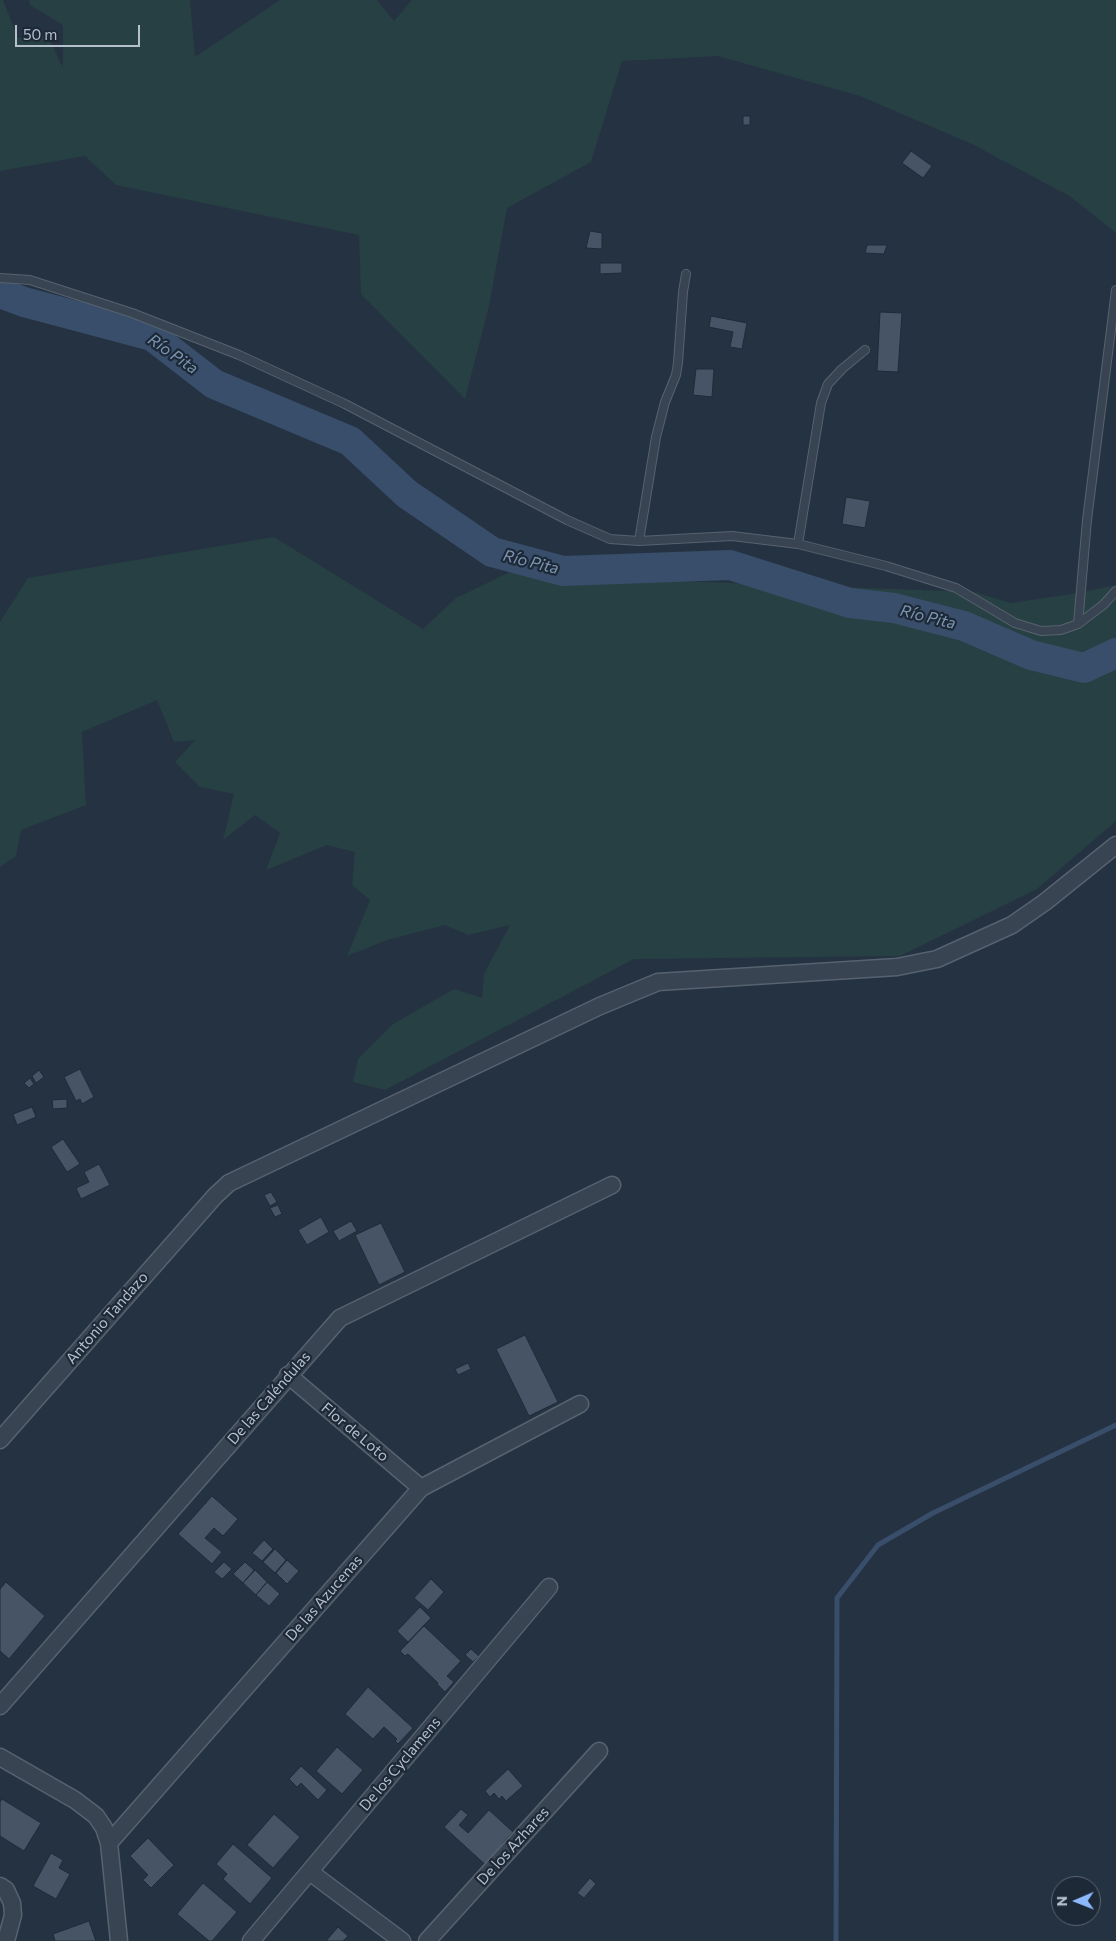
<!DOCTYPE html>
<meta charset="utf-8">
<style>
body{margin:0}
#map{position:relative;width:1116px;height:1941px;overflow:hidden;background:#253242;font-family:Commissioner,sans-serif}
canvas{display:block}
.north{position:absolute;left:1051px;top:1876px;width:50px;height:50px;box-sizing:border-box;background:#1e2937;border:1px solid #5b6573;border-radius:50%;rotate:269deg;font-size:14px;font-weight:700;line-height:20px;text-align:center;color:#b6bfcc}
.north::after{content:'';display:block;margin:auto;width:18px;height:22px;background:#8bb9fc;clip-path:polygon(50% 0,100% 100%,50% 72%,0 100%)}
.scale{position:absolute;left:15px;top:25px;width:125px;height:22px;box-sizing:border-box;border:2px solid #b6bfcc;border-top:0;padding-left:6px;font-size:15px;line-height:18px;white-space:nowrap;color:#b6bfcc;-webkit-text-stroke:4px #1e2937;paint-order:stroke}
</style>
<div id="map">
<canvas width="1116" height="1941"></canvas>
<div class="north">N</div>
<div class="scale">50 m</div>
</div>
<script>
const context = document.querySelector('canvas').getContext('2d');
context.lineJoin = 'round';
function paint(path, color) { context.fillStyle = color; context.fill(path, 'evenodd'); }
const shape = rows => new Path2D(rows.map(r => 'M' + r).join(''));
function trace(path, color, width, dash) { context.strokeStyle = color; context.lineWidth = width; context.lineCap = dash ? 'butt' : 'round'; context.setLineDash(dash || []); context.stroke(path); }
function write(font, color, halo, rows, align = 'center') {
  context.font = font + ' Commissioner,sans-serif'; context.lineWidth = 4.5; context.setLineDash([]); context.textBaseline = 'middle'; context.strokeStyle = halo; context.fillStyle = color; for (const [text, x, y, turn = 0] of rows) {
    context.save(); context.translate(x, y); context.rotate((+turn || 0) * Math.PI / 180); context.textAlign = isNaN(turn) ? turn : align; if (halo) context.strokeText(text, 0, 0); context.fillText(text, 0, 0); context.restore();
  }
}
const green = shape([
 [0,0,3,0,18,38,48,36,63,68,63,25,30,5,29,0,190,0,195,57,280,0,377,0,394,21,412,0,1116,0,1116,233,1071,197,972,144,860,96,718,56,622,61,591,162,507,208,489,306,465,399,361,294,359,235,116,185,85,156,0,171],
 [274,537,423,629,456,598,510,572,568,577,974,592,1011,603,1078,593,1116,585,1116,821,1037,889,900,956,634,959,385,1090,353,1082,358,1059,393,1024,454,989,482,998,484,974,510,925,468,935,445,925,387,940,347,956,370,900,352,885,355,852,327,845,266,870,280,833,255,815,223,840,234,794,200,787,175,762,195,740,174,742,157,700,82,732,86,805,21,830,16,856,0,867,0,622,28,578]
]);
const stream = shape([
 [836,1941,837,1598,878,1545,933,1513,1116,1425]
]);
const river = shape([
 [0,293,24,302,152,336,214,384,350,441,407,494,492,552,563,571,730,565,850,603,894,608,964,626,1031,655,1084,668,1116,653]
]);
const building = shape([
 [743,116,750,116,750,125,743,125,743,116],
 [911,151,932,166,923,178,902,163,911,151],
 [590,231,602,233,602,249,586,248,590,231],
 [867,245,887,245,884,254,865,253,867,245],
 [600,263,622,263,622,273,600,274,600,263],
 [880,312,902,313,898,372,877,371,880,312],
 [711,316,747,323,742,349,730,347,733,332,709,327,711,316],
 [696,369,714,369,712,397,693,395,696,369],
 [846,497,870,501,865,528,842,524,846,497],
 [80,1069,94,1097,82,1104,80,1099,76,1101,64,1077,80,1069],
 [39,1070,44,1077,36,1083,32,1076,39,1070],
 [30,1078,34,1084,29,1088,24,1083,30,1078],
 [67,1099,67,1108,53,1109,52,1100,67,1099],
 [32,1107,36,1117,17,1125,13,1114,32,1107],
 [63,1139,80,1164,67,1172,51,1147,63,1139],
 [99,1164,110,1185,81,1199,76,1188,89,1182,84,1172,99,1164],
 [271,1192,277,1202,270,1206,264,1195,271,1192],
 [278,1205,282,1214,275,1217,270,1208,278,1205],
 [321,1217,329,1232,307,1245,298,1230,321,1217],
 [351,1221,357,1231,339,1241,333,1231,351,1221],
 [381,1223,405,1272,379,1285,355,1235,381,1223],
 [525,1335,558,1402,529,1416,496,1349,525,1335],
 [468,1363,471,1369,458,1375,455,1369,468,1363],
 [212,1496,238,1519,223,1536,214,1528,205,1538,222,1552,212,1564,178,1534,212,1496],
 [264,1540,273,1549,262,1561,252,1553,264,1540],
 [275,1549,286,1560,275,1573,263,1562,275,1549],
 [287,1560,299,1571,287,1584,276,1573,287,1560],
 [224,1562,232,1569,222,1579,214,1572,224,1562],
 [245,1562,254,1570,243,1583,233,1574,245,1562],
 [255,1570,267,1582,256,1595,243,1583,255,1570],
 [431,1579,444,1592,428,1610,414,1598,431,1579],
 [6,1582,45,1616,9,1659,0,1651,0,1589,6,1582],
 [267,1582,280,1594,269,1606,256,1595,267,1582],
 [420,1607,431,1618,408,1642,397,1631,420,1607],
 [424,1626,461,1661,447,1676,454,1682,445,1692,437,1684,438,1683,408,1654,405,1656,400,1651,424,1626],
 [471,1649,479,1656,473,1662,465,1655,471,1649],
 [368,1687,413,1728,398,1744,395,1741,397,1739,384,1727,373,1739,345,1714,368,1687],
 [337,1747,363,1770,342,1794,316,1771,337,1747],
 [301,1766,327,1790,318,1800,301,1783,297,1787,289,1779,301,1766],
 [508,1769,523,1786,506,1801,502,1796,499,1799,494,1793,490,1797,485,1791,508,1769],
 [2,1799,41,1823,24,1851,0,1836,0,1802,2,1799],
 [461,1809,468,1815,459,1825,468,1833,489,1810,513,1832,502,1844,508,1849,490,1869,444,1827,461,1809],
 [274,1814,300,1837,273,1868,247,1845,274,1814],
 [148,1838,174,1865,151,1888,143,1880,148,1875,130,1856,148,1838],
 [233,1844,272,1878,250,1904,223,1879,227,1874,216,1864,233,1844],
 [51,1853,63,1860,59,1868,70,1874,56,1899,33,1886,51,1853],
 [590,1878,596,1884,584,1898,577,1893,590,1878],
 [203,1883,237,1912,212,1941,209,1941,177,1914,203,1883],
 [89,1921,96,1941,55,1941,53,1934,89,1921],
 [338,1927,348,1936,343,1941,326,1941,338,1927]
]);
const service = shape([
 [0,278,30,280,132,313,239,355,345,404,567,520,610,539,639,541,732,536,798,544,886,566,956,588,1015,623,1041,631,1061,630,1078,624,1103,605,1116,591],
 [639,541,656,437,665,402,676,375,678,363,683,292,686,274],
 [798,544,821,403,828,384,842,369,865,350],
 [1078,624,1087,520,1116,290]
]);
const minor = shape([
 [288,1375,421,1488],
 [0,1440,215,1196,229,1183,600,1006,658,982,897,967,937,959,1012,925,1045,902,1116,845],
 [0,1706,340,1318,612,1185],
 [0,1757,75,1800,96,1816,104,1828,109,1843,119,1941],
 [109,1843,421,1488,580,1404],
 [310,1872,402,1941],
 [0,1886,6,1890,12,1903,13,1915,6,1941],
 [251,1941,549,1587],
 [427,1941,599,1751]
]);
const streetNames = [
 ["Antonio Tandazo",107,1318,-49],
 ["De las Caléndulas",269,1398,-49],
 ["Flor de Loto",355,1432,40],
 ["De las Azucenas",324,1598,-49],
 ["De los Cyclamens",400,1764,-50],
 ["De los Azhares",513,1846,-48]
];
const waterNames = [
 ["Río Pita",173,354,35],
 ["Río Pita",531,562,14],
 ["Río Pita",928,617,14]
];
paint(green, '#274043');
trace(stream, '#384e6a', 5);
trace(river, '#384e6a', 30);
paint(building, '#465466');
trace(building, '#202b39', 1);
trace(service, '#57626f', 10);
trace(minor, '#57626f', 19);
trace(service, '#394452', 8);
trace(minor, '#394452', 16);
write('15px', '#b6bfcc', '#1e2937', streetNames);
write('italic 16px', '#7c96b4', '#1e2937', waterNames);
</script>
